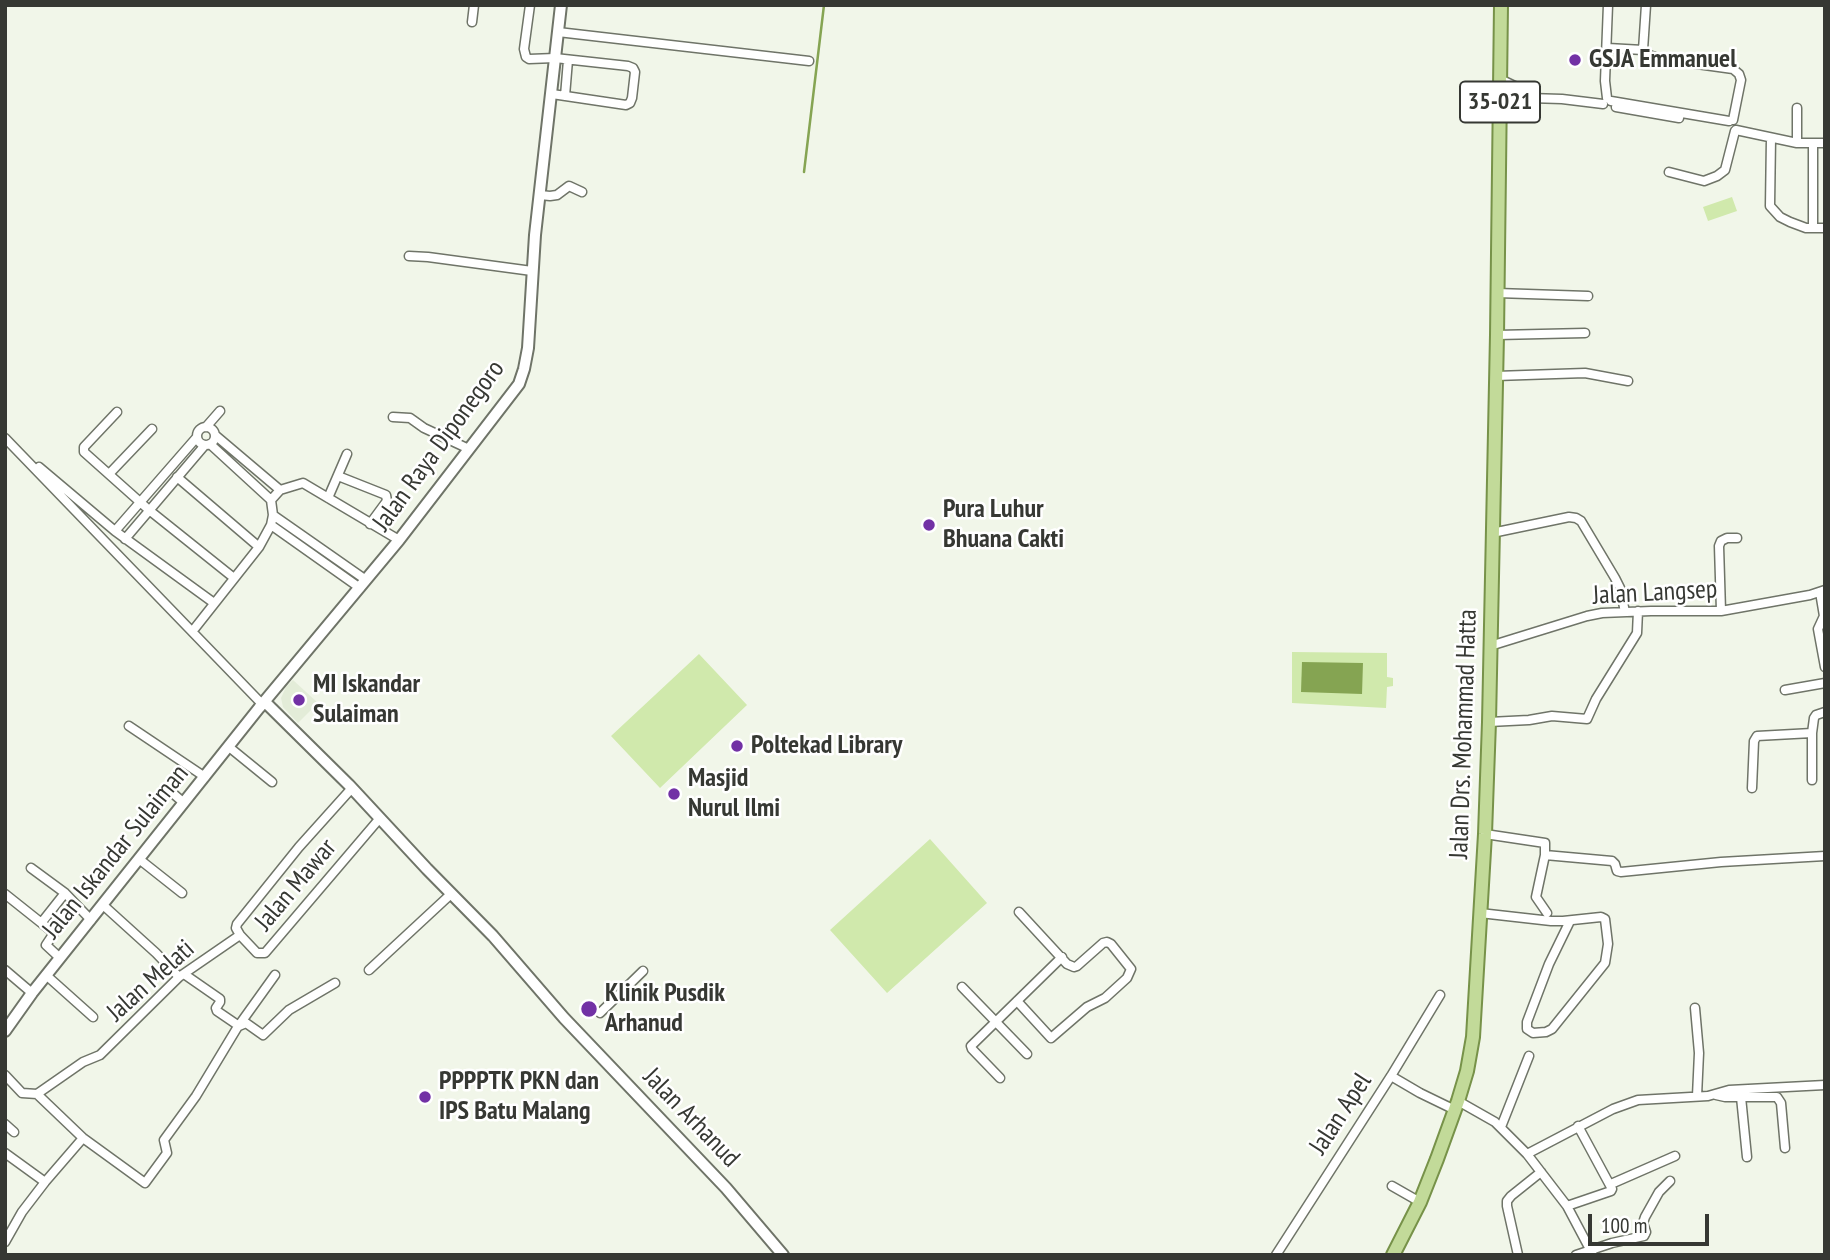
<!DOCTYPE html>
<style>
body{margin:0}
#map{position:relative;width:1830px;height:1260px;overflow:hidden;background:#f1f6e9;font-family:"PT Sans Narrow",sans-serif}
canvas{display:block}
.frame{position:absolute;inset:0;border:7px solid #363833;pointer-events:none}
.scale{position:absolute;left:1588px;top:1214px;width:121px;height:32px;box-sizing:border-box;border:4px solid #363833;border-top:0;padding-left:9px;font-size:21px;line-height:24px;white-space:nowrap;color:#363833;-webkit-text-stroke:5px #fff;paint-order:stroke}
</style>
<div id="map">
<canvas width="1830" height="1260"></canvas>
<div class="frame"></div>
<div class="scale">100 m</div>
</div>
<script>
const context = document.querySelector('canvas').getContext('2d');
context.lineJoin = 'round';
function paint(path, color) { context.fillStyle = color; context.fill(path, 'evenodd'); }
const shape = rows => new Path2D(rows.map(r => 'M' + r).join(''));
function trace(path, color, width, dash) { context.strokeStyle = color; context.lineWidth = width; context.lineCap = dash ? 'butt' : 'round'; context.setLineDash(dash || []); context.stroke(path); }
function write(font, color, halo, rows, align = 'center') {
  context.font = font + ' "PT Sans Narrow",sans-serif'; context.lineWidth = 5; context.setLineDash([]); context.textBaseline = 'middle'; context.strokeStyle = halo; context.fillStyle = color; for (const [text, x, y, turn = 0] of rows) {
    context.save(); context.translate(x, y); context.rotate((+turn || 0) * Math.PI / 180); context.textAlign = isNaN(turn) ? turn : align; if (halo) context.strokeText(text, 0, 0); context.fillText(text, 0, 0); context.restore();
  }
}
const built = shape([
 [293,680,318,703,298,723,283,707,281,698,286,687]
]);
const green = shape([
 [1732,197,1737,211,1708,221,1703,207],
 [1292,652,1387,653,1387,677,1393,678,1393,686,1387,687,1386,708,1292,703],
 [699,654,747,705,660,788,611,736],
 [930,839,987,903,887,993,830,930]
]);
const water = shape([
 [1302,662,1363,663,1362,694,1301,692]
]);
const stream = shape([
 [804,172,824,5]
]);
const street = shape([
 [530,5,524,49,526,57,529,59,555,58,628,66,633,68,635,72,632,98,630,103,626,105,552,94],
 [1646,5,1643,50,1646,54,1661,59,1733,69,1739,74,1741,80,1733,120],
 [472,22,474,5],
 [558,32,809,61],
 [1608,48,1643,50],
 [1500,79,1521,89,1529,98,1562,99,1603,104],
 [565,96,568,60],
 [1607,98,1605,81,1608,5],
 [1611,101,1729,121],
 [1616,107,1679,118],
 [1797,108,1797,143],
 [1499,121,1521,111,1526,105,1529,98],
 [1736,130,1797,143,1825,143],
 [1771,138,1770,206,1780,217,1790,222,1806,228,1825,228],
 [1669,172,1704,181,1717,176,1725,170,1735,131],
 [540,195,550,196,557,195,569,186,582,192],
 [1813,228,1813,144],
 [409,256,428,257,532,271],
 [1497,293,1588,296],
 [1497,335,1585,333],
 [1496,376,1585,373,1628,381],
 [117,412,84,447,84,452,149,510,234,578],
 [393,417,410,418,424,428,469,449],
 [206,427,220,411],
 '197 436a9 9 0 1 1 18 0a9 9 0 1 1-18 0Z',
 [215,435,280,490],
 [5,438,262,704],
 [39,467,115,531,214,603],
 [110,473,152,429],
 [338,476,386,495,387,501,370,524],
 [177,477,259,547],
 [328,498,347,454],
 [271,500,280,490,303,483,399,540],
 [273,515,366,580],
 [271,525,360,588],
 [115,531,197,437],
 [1492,533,1569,517,1576,518,1581,521,1615,578,1620,588,1625,612],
 [125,539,205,445],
 [1820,592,1824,616,1818,629,1825,667],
 [1721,611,1719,546,1721,541,1727,538,1737,538],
 [195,628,259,547,271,525,273,515,271,500,210,444],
 [1490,646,1587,616,1602,613,1651,611,1721,611,1810,595,1825,590],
 [1785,690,1825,683],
 [1489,722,1529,720,1552,716,1587,719,1596,699,1637,633,1638,611],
 [129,726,205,777],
 [1812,733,1814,718,1816,715,1825,712],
 [229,747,272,782],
 [1752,788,1754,741,1757,736,1812,733,1812,780],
 [169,790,184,803],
 [1485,834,1545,843,1545,855,1536,897,1547,913],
 [1545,855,1612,861,1615,864,1617,871,1621,872,1721,862,1825,856],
 [139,859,182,893],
 [31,868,65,893,91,920],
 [5,894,54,933,46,945,60,958],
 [103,905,156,953,179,977],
 [1480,913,1551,921,1563,921,1601,917,1605,919,1608,944,1605,963,1552,1029,1546,1032,1533,1033,1527,1029,1527,1022,1549,964,1570,921],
 [42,922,65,893],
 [240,935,257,953,265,953,380,818],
 [5,970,32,993],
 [369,970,451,894],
 [184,974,220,999,220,1002,216,1008,217,1011,239,1026,246,1023,263,1035,289,1010,335,983],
 [46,975,93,1017],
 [962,987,1027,1054],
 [1017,1001,1051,1038,1087,1007,1105,998,1127,978,1131,969,1111,944,1107,942,1103,943,1077,966,1074,967,1067,964,1019,912],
 [1695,1008,1699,1053,1697,1096],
 [600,1013,643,971],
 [5,1075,22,1093,37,1094,83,1138,145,1183,167,1153,164,1140,196,1096,237,1028,275,975],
 [1391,1076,1420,1093,1455,1110],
 [1000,1078,972,1049,971,1046,1062,957],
 [37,1094,83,1062,100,1055,179,977,240,935,236,928,237,924,299,847,352,788],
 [1716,1095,1725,1097,1777,1097,1781,1103,1785,1148],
 [1741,1097,1747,1157],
 [1458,1101,1495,1122,1527,1154,1567,1206,1593,1255],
 [5,1124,14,1132],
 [1501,1127,1529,1056],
 [5,1153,45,1182],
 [1527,1154,1613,1109,1638,1100,1708,1096,1729,1090,1825,1085],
 [1611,1184,1675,1156],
 [1392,1186,1420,1202],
 [1567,1206,1611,1191,1612,1189,1578,1126],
 [5,1242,22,1212,45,1182,83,1138],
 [1276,1255,1391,1076,1440,995],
 [1518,1255,1507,1206,1507,1201,1511,1196,1541,1172],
 [1576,1255,1612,1243,1644,1236,1646,1232,1643,1223,1645,1217,1659,1192,1670,1181]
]);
const secondary = shape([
 [265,702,349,785,427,869,493,936,564,1018,726,1188,783,1255],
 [5,1031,32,993,259,708,399,540,519,384,524,369,528,348,535,235,561,5]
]);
const primary = shape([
 [1393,1255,1420,1202,1437,1159,1458,1101,1467,1071,1473,1037,1485,834,1489,722,1497,335,1501,5]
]);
const markers = [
 [1575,60,7,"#7231a5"],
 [929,525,7,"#7231a5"],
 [299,700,7,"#7231a5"],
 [737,746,7,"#7231a5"],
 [674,794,7,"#7231a5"],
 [589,1009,9,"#7231a5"],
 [425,1097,7,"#7231a5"]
];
const shields = [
 [1500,102,80]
];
const shieldNames = [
 ["35-021",1500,102]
];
const poiNames = [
 ["GSJA Emmanuel",1589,60],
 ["Pura Luhur",943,510],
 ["Bhuana Cakti",943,540],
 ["MI Iskandar",313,685],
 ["Sulaiman",313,715],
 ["Poltekad Library",751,746],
 ["Masjid",688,779],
 ["Nurul Ilmi",688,809],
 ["Klinik Pusdik",605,994],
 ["Arhanud",605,1024],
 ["PPPPTK PKN dan",439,1082],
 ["IPS Batu Malang",439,1112]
];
const streetNames = [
 ["Jalan Raya Diponegoro",439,446,-54],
 ["Jalan Langsep",1655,593,-3],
 ["Jalan Drs. Mohammad Hatta",1464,734,-88],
 ["Jalan Iskandar Sulaiman",116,852,-51],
 ["Jalan Mawar",296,885,-50],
 ["Jalan Melati",151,981,-42],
 ["Jalan Apel",1341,1114,-57],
 ["Jalan Arhanud",691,1118,46]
];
paint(built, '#e3ecd8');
paint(green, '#d0e9ac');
paint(water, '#85a452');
trace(stream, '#85a452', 2.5);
trace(street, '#6f7468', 11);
trace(secondary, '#6f7468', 14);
trace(primary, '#779249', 16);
trace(street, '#fff', 8);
trace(secondary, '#fff', 10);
trace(primary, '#c2da99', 12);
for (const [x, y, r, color] of markers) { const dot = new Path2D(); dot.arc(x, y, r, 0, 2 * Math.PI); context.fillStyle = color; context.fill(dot); trace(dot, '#fff', 2.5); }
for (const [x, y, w] of shields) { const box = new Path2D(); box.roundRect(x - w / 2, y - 20.5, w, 41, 5); context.fillStyle = '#fff'; context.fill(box); trace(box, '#363833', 2); }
write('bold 24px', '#363833', null, shieldNames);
write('bold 26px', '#363833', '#fff', poiNames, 'left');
write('26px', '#363833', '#fff', streetNames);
</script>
